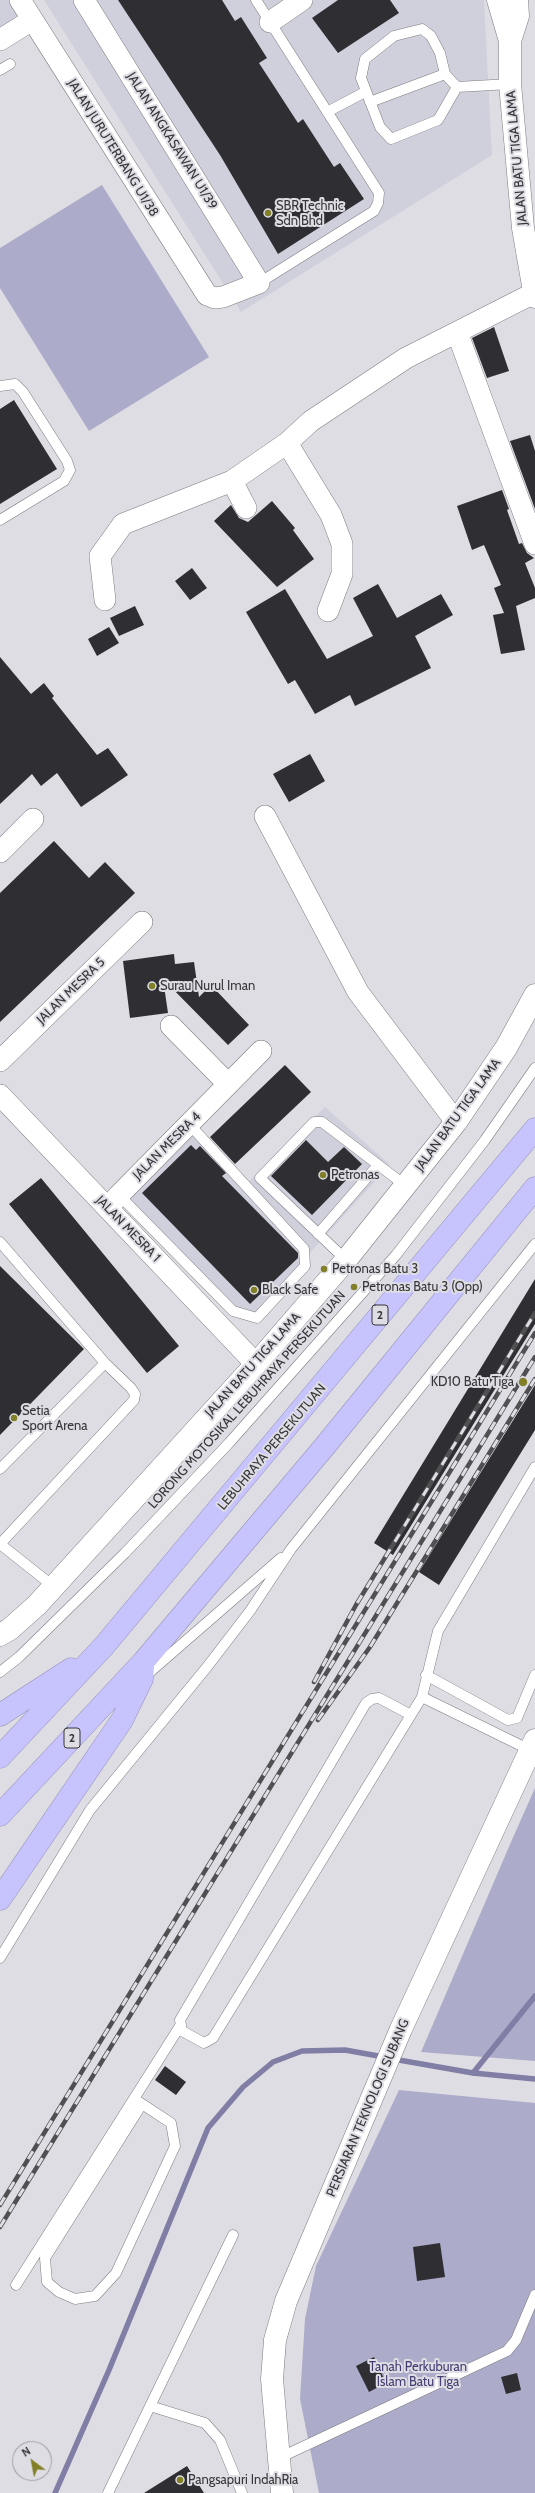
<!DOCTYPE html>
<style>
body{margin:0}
#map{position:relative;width:535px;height:2493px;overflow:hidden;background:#dedde4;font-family:Cabin,sans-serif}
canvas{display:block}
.north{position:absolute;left:12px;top:2441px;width:40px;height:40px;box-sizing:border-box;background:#dedde4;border:1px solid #9b9ba0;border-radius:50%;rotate:328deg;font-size:11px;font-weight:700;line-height:16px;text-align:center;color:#373739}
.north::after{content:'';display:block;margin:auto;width:14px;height:18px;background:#817f27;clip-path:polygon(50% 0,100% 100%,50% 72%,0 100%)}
</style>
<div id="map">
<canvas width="535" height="2493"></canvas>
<div class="north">N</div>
</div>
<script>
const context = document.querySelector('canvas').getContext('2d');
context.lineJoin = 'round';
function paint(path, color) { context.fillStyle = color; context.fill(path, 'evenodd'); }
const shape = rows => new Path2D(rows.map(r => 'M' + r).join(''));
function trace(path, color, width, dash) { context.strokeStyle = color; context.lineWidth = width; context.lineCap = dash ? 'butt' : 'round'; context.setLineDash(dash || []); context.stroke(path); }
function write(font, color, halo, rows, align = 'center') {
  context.font = font + ' Cabin,sans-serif'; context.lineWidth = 4; context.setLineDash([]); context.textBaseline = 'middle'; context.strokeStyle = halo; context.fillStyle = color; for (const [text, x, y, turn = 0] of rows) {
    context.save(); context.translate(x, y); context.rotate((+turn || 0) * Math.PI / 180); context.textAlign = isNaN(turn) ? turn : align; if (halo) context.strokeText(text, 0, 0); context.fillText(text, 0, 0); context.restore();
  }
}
const built = shape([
 [0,0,9,0,20,17,0,30],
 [44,0,484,0,492,155,241,312],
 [325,1107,390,1165,256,1312,236,1309,127,1196,190,1132,243,1187]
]);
const green = shape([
 [102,185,209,357,89,431,0,288,0,248],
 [535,1788,535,2061,421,2052,511,1842],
 [399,2090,535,2103,535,2493,319,2493,300,2399,305,2319,316,2266]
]);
const stream = shape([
 [393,2059,473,2073,535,2079],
 [473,2073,535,1996],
 [55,2493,109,2370,208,2128,243,2087,273,2062,302,2051,345,2050,384,2057]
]);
const building = shape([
 [118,0,222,0,235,21,241,17,267,58,259,63,298,123,303,119,334,167,340,163,364,199,278,254,220,155],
 [338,0,390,0,399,13,338,53,312,18],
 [494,327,509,371,487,378,472,338],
 [14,400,57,469,0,504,0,409],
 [530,435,535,451,535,509,510,441],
 [502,490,509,509,507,510,519,544,522,543,527,553,534,558,525,563,535,588,535,598,516,606,525,650,501,654,493,615,504,613,494,588,501,585,484,545,472,550,457,506],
 [272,501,295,528,293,530,314,559,277,587,214,521,231,505,239,518,248,522],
 [192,568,207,588,190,600,175,581],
 [378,584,397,618,441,594,453,615,415,636,431,668,355,706,350,695,315,714,295,680,288,684,246,612,285,589,327,659,373,636,353,598],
 [135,606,144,625,119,636,110,618],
 [109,627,119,643,97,656,88,639],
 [0,657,31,694,44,683,54,696,52,698,97,755,108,748,128,775,81,807,57,773,41,786,32,774,0,804],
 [310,754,325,781,289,802,273,774],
 [54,841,89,878,105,862,135,893,0,1022,0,893],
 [174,954,175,964,194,962,199,997,211,985,249,1025,228,1045,163,979,168,1013,130,1018,123,961],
 [285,1065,311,1092,235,1164,210,1137],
 [306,1140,328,1162,344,1147,362,1164,312,1215,271,1176],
 [191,1145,196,1150,200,1146,226,1173,222,1176,298,1253,298,1258,250,1304,142,1193],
 [41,1178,179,1346,147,1373,9,1204],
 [0,1266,84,1349,0,1435],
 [535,1279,535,1324,393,1555,374,1543],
 [535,1385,535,1430,439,1585,419,1572],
 [165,2066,186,2082,176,2095,155,2080],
 [440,2243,445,2277,417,2281,413,2247],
 [374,2357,386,2383,369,2392,356,2366],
 [517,2373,521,2390,506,2394,501,2377],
 [187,2466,204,2493,144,2493]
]);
const lane = shape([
 [256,0,379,193,378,203,374,211,259,283],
 [0,70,10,64],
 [457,87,438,120,391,139,380,127,361,78,365,59,394,36,422,29,431,36,440,53,445,74,457,87,510,84],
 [370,102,445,74],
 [327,112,365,92],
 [0,386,15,384,23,392,67,461,70,470,64,481,0,520],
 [119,1195,233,1311,257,1318,305,1266,304,1249,189,1124],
 [318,1234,378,1165],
 [0,1242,105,1363,0,1469],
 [346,1260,260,1178,314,1122,322,1122,406,1186],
 [0,1544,134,1400,135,1394,131,1388,105,1363],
 [0,1544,53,1586],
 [0,1672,19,1657,125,1553,229,1443,396,1255,485,1140,535,1068],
 [426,1675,508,1720,517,1718,535,1675],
 [143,1678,281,1558],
 [411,1715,379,1698,372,1699,366,1703,180,2020,182,2031,204,2043,213,2038,422,1697],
 [530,1750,422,1697,438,1631,535,1467],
 [0,1958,90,1810,207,1667,250,1611,291,1549,535,1244],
 [134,2099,142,2104,171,2123,175,2146,116,2273,95,2296,75,2299,59,2292,47,2282,45,2258,142,2104],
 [16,2285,180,2026],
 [150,2406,205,2423,220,2440,242,2493],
 [279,2458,507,2351,516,2340,535,2295],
 [108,2493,233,2235]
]);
const street = shape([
 [20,0,207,295,215,298,223,297,259,283,84,0],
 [270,22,302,0],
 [0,40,32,20],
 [457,332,535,544],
 [287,443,331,515,342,544,342,574,328,611],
 [232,481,246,508],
 [105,600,100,556,123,524,232,481,287,443,311,421,406,358,534,293],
 [265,816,358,992,456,1122],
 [0,852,33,819],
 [171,1026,228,1084],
 [0,1061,142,922],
 [0,1095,256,1364],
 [108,1208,119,1195,261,1051]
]);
const secondary = shape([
 [498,0,510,41,510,84,523,228,535,297],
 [510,41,518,16,517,0],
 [0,1635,10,1629,37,1605,256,1364,346,1260,456,1122,506,1048,535,995],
 [282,2493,272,2379,275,2340,286,2301,401,2029,535,1740]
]);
const highway = shape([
 [0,1715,71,1669],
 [0,1757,104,1646,535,1129],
 [0,1815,144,1661,325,1446,535,1188],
 [0,1899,122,1720,142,1679,143,1666]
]);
const rail = shape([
 [314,1682,356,1605,535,1313],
 [318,1720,370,1647,535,1379],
 [0,2205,535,1333],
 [0,2227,535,1357]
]);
const markers = [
 [268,213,4,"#817f27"],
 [152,986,4,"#817f27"],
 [323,1175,4,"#817f27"],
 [324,1269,4,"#817f27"],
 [354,1287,4,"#817f27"],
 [254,1290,4,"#817f27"],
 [523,1382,5,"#817f27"],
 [14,1418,4,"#817f27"],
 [180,2480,4,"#817f27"]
];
const shields = [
 [380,1315,16],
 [72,1738,16]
];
const shieldNames = [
 ["2",380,1315],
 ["2",72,1738]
];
const streetNames = [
 ["JALAN ANGKASAWAN U1/39",172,141,58],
 ["JALAN JURUTERBANG U1/38",113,148,58],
 ["JALAN BATU TIGA LAMA",517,158,-95],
 ["JALAN MESRA 5",71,991,-44],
 ["JALAN BATU TIGA LAMA",458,1115,-54],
 ["JALAN MESRA 4",167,1146,-45],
 ["JALAN MESRA 1",128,1229,46],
 ["JALAN BATU TIGA LAMA",253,1365,-48],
 ["LORONG MOTOSIKAL LEBUHRAYA PERSEKUTUAN",247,1400,-48],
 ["LEBUHRAYA PERSEKUTUAN",272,1447,-50],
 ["PERSIARAN TEKNOLOGI SUBANG",368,2108,-67]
];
const poiNames = [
 ["SBR Technic",276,206],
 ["Sdn Bhd",276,221],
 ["Surau Nurul Iman",160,986],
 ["Petronas",331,1175],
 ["Petronas Batu 3",332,1269],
 ["Petronas Batu 3 (Opp)",362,1287],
 ["Black Safe",262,1290],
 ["KD10 Batu Tiga",514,1382,"right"],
 ["Setia",22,1411],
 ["Sport Arena",22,1426],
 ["Pangsapuri IndahRia",188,2480]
];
const parkNames = [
 ["Tanah Perkuburan",418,2367],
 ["Islam Batu Tiga",418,2382]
];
paint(built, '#d0d0dd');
paint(green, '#acabc9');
trace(stream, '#817ea6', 5.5);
paint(building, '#2f2f33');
trace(lane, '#7c7c81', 11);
trace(street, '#7c7c81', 22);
trace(secondary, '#7c7c81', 23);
trace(highway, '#9592b8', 23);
trace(lane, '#fff', 10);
trace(street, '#fff', 21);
trace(secondary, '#fff', 22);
trace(highway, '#c7c3fd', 22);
trace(rail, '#505052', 4.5);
trace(rail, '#dedde4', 3, [9]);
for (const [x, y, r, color] of markers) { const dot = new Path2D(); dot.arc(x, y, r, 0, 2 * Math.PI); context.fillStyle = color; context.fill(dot); trace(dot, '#dedde4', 1.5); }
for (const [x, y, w] of shields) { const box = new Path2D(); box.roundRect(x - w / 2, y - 10, w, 20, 3); context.fillStyle = '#dedde4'; context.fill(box); trace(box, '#373739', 1); }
write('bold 12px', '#373739', null, shieldNames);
write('13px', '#373739', '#dedde4', streetNames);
write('13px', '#373739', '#dedde4', poiNames, 'left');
write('13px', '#443d73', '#dedde4', parkNames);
</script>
